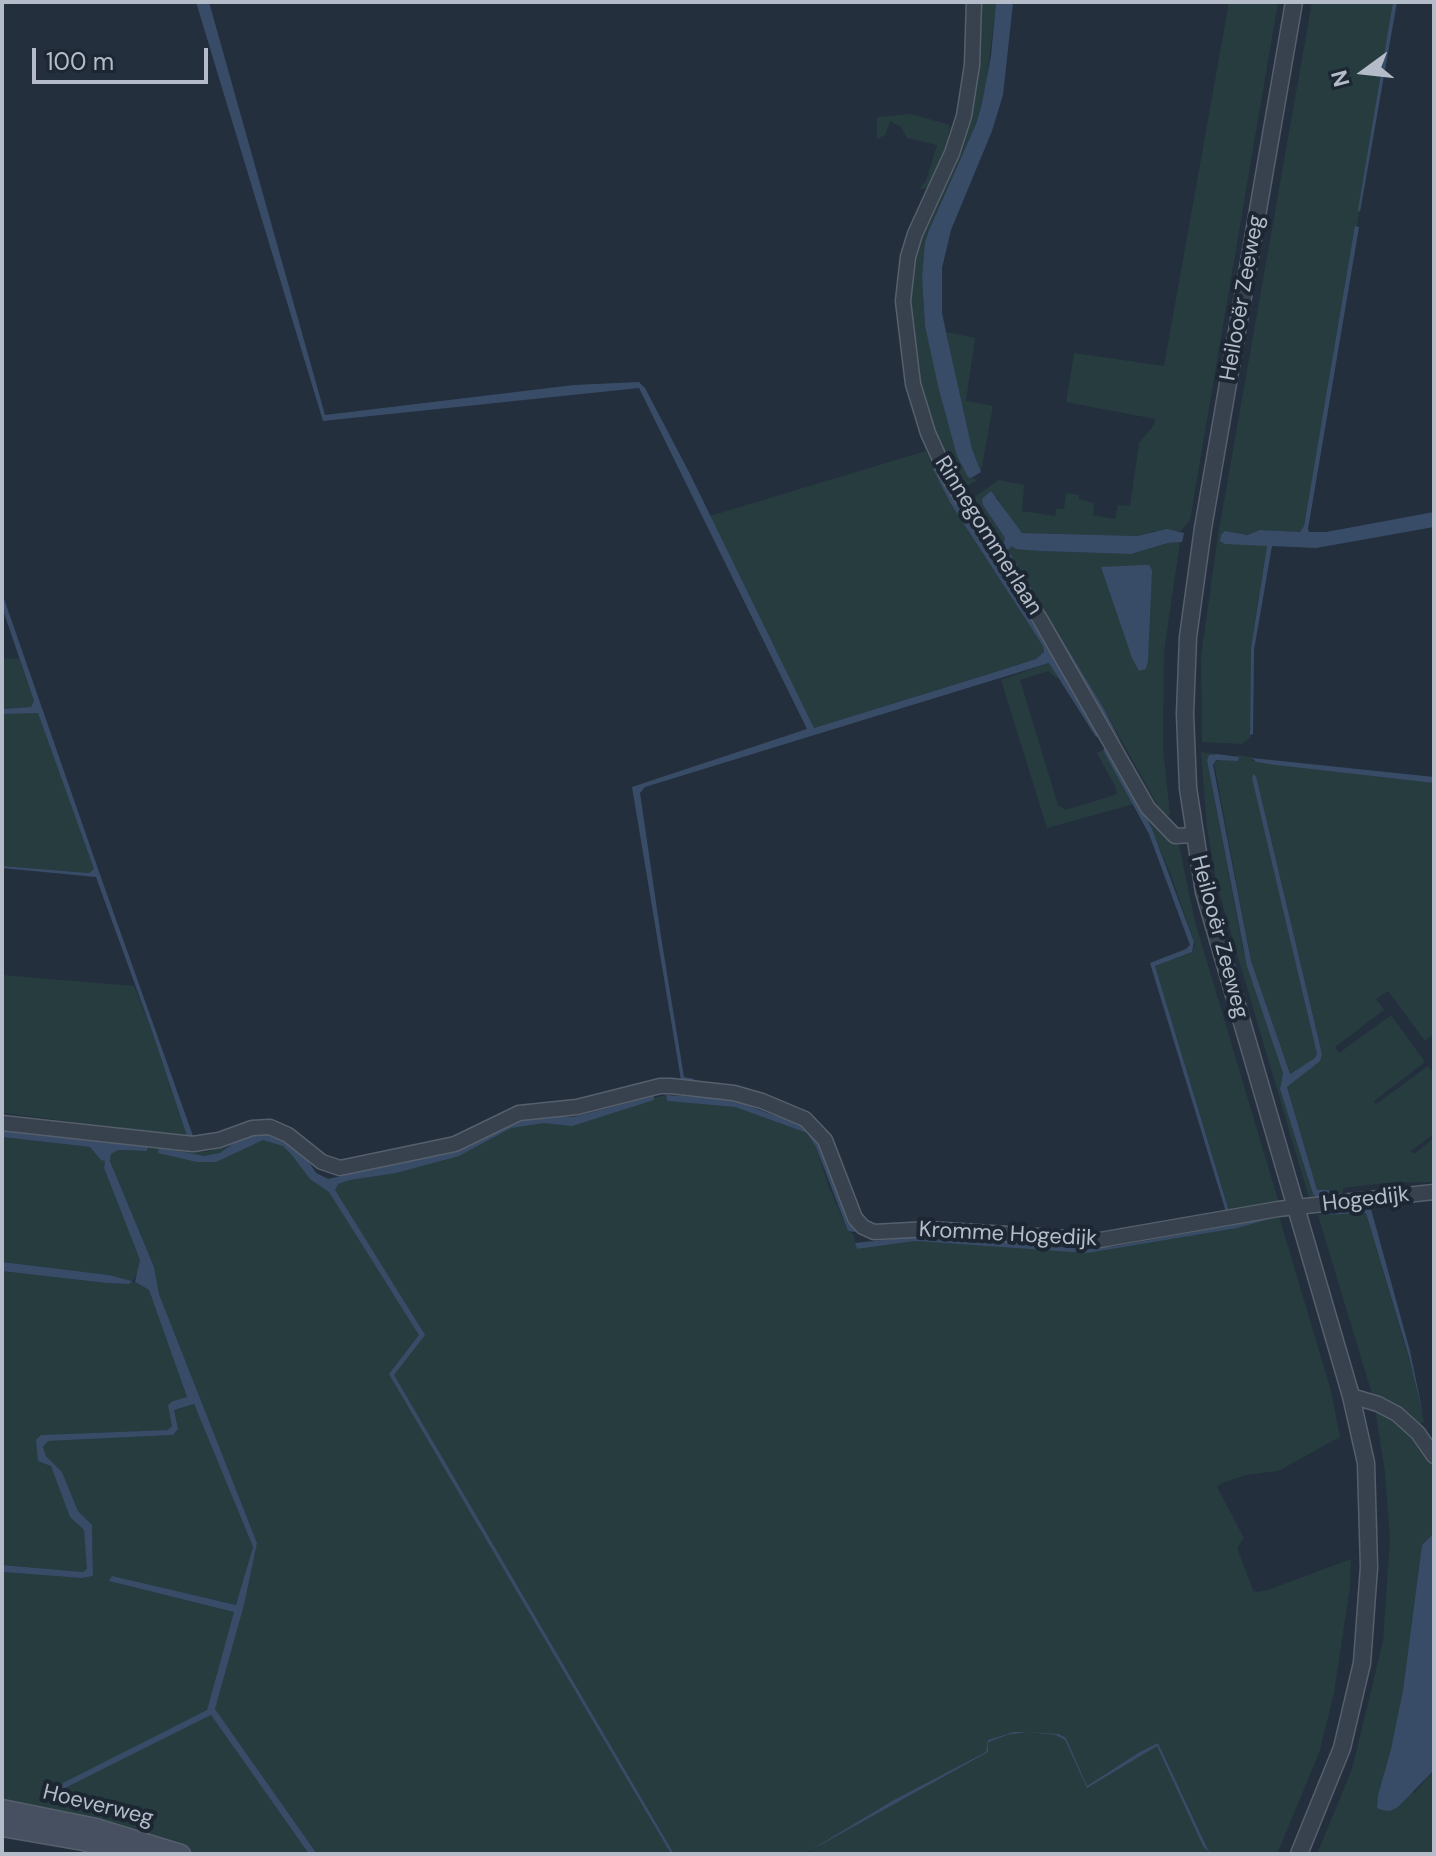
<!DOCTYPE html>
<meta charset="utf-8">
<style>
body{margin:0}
#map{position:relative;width:1436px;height:1856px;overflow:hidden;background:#242f3e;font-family:"DM Sans",sans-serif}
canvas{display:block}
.frame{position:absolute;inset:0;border:4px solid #b4bcc9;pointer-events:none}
.north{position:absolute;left:1324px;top:32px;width:80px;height:80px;-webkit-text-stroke:6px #1d2633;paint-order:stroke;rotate:255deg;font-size:22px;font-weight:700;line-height:32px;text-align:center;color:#b4bcc9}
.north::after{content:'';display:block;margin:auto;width:28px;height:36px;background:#b4bcc9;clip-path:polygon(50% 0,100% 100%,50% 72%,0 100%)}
.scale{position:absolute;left:32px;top:48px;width:176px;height:36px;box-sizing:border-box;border:4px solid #b4bcc9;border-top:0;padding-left:10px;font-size:24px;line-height:28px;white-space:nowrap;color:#b4bcc9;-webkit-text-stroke:6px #1d2633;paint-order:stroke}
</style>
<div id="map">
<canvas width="1436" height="1856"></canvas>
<div class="frame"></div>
<div class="north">N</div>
<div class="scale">100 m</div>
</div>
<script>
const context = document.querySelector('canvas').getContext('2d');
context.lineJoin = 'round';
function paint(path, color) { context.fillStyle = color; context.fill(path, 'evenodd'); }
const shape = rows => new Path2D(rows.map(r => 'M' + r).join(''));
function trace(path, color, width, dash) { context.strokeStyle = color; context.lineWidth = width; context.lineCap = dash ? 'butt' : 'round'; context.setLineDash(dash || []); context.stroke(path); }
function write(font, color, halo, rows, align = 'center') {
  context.font = font + ' "DM Sans",sans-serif'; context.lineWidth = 8; context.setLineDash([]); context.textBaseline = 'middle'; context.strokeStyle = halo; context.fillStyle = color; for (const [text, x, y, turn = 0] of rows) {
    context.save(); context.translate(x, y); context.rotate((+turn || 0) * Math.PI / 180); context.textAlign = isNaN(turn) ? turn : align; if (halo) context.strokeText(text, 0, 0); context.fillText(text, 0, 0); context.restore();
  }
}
const green = shape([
 [977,2,996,2,986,86,976,124,929,230,925,243,922,277,925,326,946,416,962,467,971,478,978,480,967,486,956,484,922,404,905,310,912,253,956,153],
 [1229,2,1278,2,1190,520,1181,531,1155,531,1137,536,1024,533,1018,531,997,497,982,499,983,505,1005,538,1002,548,972,506,974,497,999,480,1024,485,1022,511,1055,516,1056,509,1064,509,1066,493,1079,495,1079,499,1094,503,1093,515,1115,519,1118,505,1130,506,1139,443,1154,425,1155,419,1066,402,1074,353,1164,366],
 [1312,2,1393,2,1357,225,1304,526,1300,532,1260,530,1246,535,1225,531,1267,545,1251,648,1250,738,1242,744,1202,742,1201,656,1218,535],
 [911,114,950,125,946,150,930,188,919,189,926,181,937,145,907,138,901,127,890,121,885,135,877,139,877,117],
 [946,332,975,338,966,401,993,406,981,472,972,450],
 [926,451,951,504,1043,646,1044,652,1036,659,989,674,814,728,710,516],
 [1180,542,1164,652,1163,748,1170,815,1163,815,1104,709,1008,550,1012,546,1040,551,1131,554,1168,543],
 [1102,567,1148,639,1146,669,1132,658],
 [19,658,34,701,31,707,2,709,2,659],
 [1049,663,1060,677,1056,678,1048,671,1020,680,1058,805,1066,810,1117,794,1116,788,1097,753,1103,750,1134,804,1047,828,1001,680],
 [38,712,94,869,90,873,2,866,2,714],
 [1201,752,1217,754,1209,755,1207,760,1243,949,1283,1072,1280,1089,1313,1194,1328,1190,1317,1190,1287,1087,1322,1054,1256,776,1252,775,1317,1054,1316,1058,1289,1074,1251,961,1214,762,1219,760,1238,761,1237,755,1252,757,1252,760,1256,762,1434,783,1434,1034,1425,1041,1388,991,1376,999,1384,1010,1335,1047,1339,1053,1391,1015,1425,1062,1374,1101,1376,1104,1428,1066,1434,1074,1434,1134,1411,1151,1414,1154,1434,1138,1434,1182,1384,1183,1343,1188,1343,1194,1434,1186,1310,1201,1217,886,1207,828],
 [1144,811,1161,832,1179,845,1195,922,1279,1203,1226,1215,1224,1210,1226,1212,1229,1210,1155,966,1192,952,1195,945,1172,878],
 [2,975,134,986,153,1034,187,1136,2,1113],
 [666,1095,667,1101,735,1107,807,1133,816,1147,829,1187,848,1231,853,1234,857,1249,915,1241,1032,1249,1093,1249,1132,1245,1279,1216,1331,1391,1340,1437,1278,1471,1246,1475,1222,1483,1217,1487,1244,1538,1237,1548,1253,1590,1256,1592,1268,1590,1351,1559,1350,1587,1334,1693,1319,1753,1277,1854,1210,1854,1158,1743,1149,1749,1157,1745,1208,1854,807,1854,820,1845,804,1854,674,1854,513,1583,671,1854,317,1854,215,1709,244,1605,257,1543,159,1294,154,1267,110,1161,111,1154,118,1150,146,1151,148,1146,207,1152,241,1138,274,1136,309,1169,330,1180,472,1147,511,1123,592,1114],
 [2,1137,90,1147,101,1160,105,1160,104,1168,140,1260,139,1272,132,1281,149,1290,187,1397,173,1401,172,1426,168,1430,42,1435,38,1460,51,1465,70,1516,84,1530,88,1569,83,1572,2,1565,2,1271,106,1283,129,1284,131,1281,109,1275,2,1262],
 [1363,1212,1366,1213,1413,1373,1424,1422,1419,1424,1401,1408,1372,1394,1318,1215],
 [194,1404,253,1547,237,1605,112,1577,110,1581,234,1612,207,1711,40,1795,47,1797,211,1715,309,1854,194,1854,169,1845,2,1804,2,1572,82,1578,93,1576,92,1525,78,1511,62,1472,46,1456,43,1447,47,1441,173,1435,178,1429,174,1410],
 [1375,1408,1384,1411,1421,1444,1434,1462,1434,1533,1422,1545,1403,1690,1391,1749,1378,1795,1415,1792,1434,1770,1434,1854,1317,1854,1352,1769,1383,1641,1390,1538,1385,1473]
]);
const water = shape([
 [196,2,209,2,325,415,574,385,639,382,645,388,690,474,814,728,989,674,1036,659,1044,652,1043,646,951,504,933,469,935,467,1102,734,1096,737,1049,663,645,787,640,793,661,937,684,1077,694,1079,694,1082,681,1080,632,787,807,729,639,388,323,421],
 [996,2,1013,3,1003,95,992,131,951,230,942,268,942,313,946,332,972,449,981,472,971,478,968,477,957,456,939,390,925,326,922,277,925,242,929,230,976,124,982,103,991,56],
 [1393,2,1397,2,1360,212,1358,210],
 [1355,226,1359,227,1308,529,1309,532,1326,532,1434,512,1434,527,1316,548,1272,546,1254,650,1253,734,1250,735,1251,648,1267,546,1225,544,1220,541,1221,535,1225,531,1247,535,1260,530,1300,532,1304,526],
 [991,491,1022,533,1137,536,1167,529,1184,533,1182,542,1168,543,1131,554,1040,551,1016,549,1012,546,1008,550,1104,709,1123,746,1002,548,1005,538,983,505,982,499],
 [1142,565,1149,565,1152,570,1148,660,1146,669,1139,671,1132,658,1101,567],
 [2,593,98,869,193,1136,187,1136,153,1034,96,877,2,868,2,866,89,873,94,869,38,713,2,714,2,709,31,707,34,701,2,607],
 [1109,746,1152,829,1194,942,1192,952,1155,966,1229,1211,1226,1212,1150,963,1186,949,1190,945,1149,834,1103,750],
 [1217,754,1239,757,1238,761,1216,760,1213,765,1251,961,1290,1074,1315,1058,1317,1054,1252,778,1253,774,1256,776,1322,1054,1320,1061,1287,1087,1317,1190,1329,1190,1330,1197,1317,1198,1313,1194,1280,1089,1283,1073,1247,966,1207,760,1209,755],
 [1252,758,1434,777,1434,783,1276,765,1256,762],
 [666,1095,730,1099,803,1126,819,1142,846,1214,856,1232,848,1231,816,1147,807,1133,735,1107,667,1101],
 [654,1096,654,1100,572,1126,544,1123,511,1128,459,1156,396,1173,350,1180,338,1184,335,1190,425,1335,394,1375,674,1854,671,1854,389,1374,419,1335,329,1192,310,1179,292,1155,283,1146,263,1140,216,1162,197,1162,158,1153,159,1147,204,1156,220,1153,241,1138,255,1133,272,1133,288,1140,305,1156,316,1173,328,1179,450,1151,474,1143,517,1119,545,1116,574,1117],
 [2,1129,148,1146,147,1151,118,1150,111,1154,110,1161,154,1267,159,1294,257,1543,244,1605,215,1709,317,1854,309,1854,211,1715,47,1797,39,1795,207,1710,234,1612,109,1581,112,1576,236,1605,253,1547,194,1404,174,1410,178,1429,173,1435,48,1441,43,1447,46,1456,62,1472,78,1511,92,1525,93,1576,82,1578,2,1572,2,1565,83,1572,87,1569,84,1530,70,1517,51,1466,38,1461,36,1440,41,1435,168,1430,172,1426,168,1405,173,1401,187,1397,149,1290,135,1282,140,1260,104,1168,105,1161,101,1160,90,1147,2,1137],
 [1371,1209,1410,1351,1424,1419,1409,1357,1366,1213,1318,1215],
 [1278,1214,1277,1217,1237,1228,1087,1253,915,1241,857,1249,855,1243,932,1235,1071,1248,1111,1247,1244,1223],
 [2,1262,109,1275,132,1281,129,1284,106,1283,2,1271],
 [1434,1533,1434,1770,1398,1807,1390,1811,1382,1810,1377,1808,1378,1795,1391,1749,1403,1690,1422,1545],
 [1014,1732,1027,1732,1059,1734,1066,1738,1087,1786,1140,1752,1158,1743,1210,1854,1203,1846,1157,1746,1087,1788,1065,1740,1056,1735,1027,1732,1007,1735,991,1741,988,1743,988,1752,804,1854,894,1800,986,1752,988,1740]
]);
const minor = shape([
 [974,2,972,65,964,116,952,153,915,234,908,257,903,301,913,384,928,433,946,473,1040,619,1148,808,1175,836,1194,835],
 [2,1123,193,1144,219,1140,252,1128,270,1127,288,1135,322,1162,340,1168,455,1144,519,1113,577,1107,660,1086,671,1086,734,1093,762,1101,805,1119,825,1140,855,1218,863,1227,874,1232,929,1229,1100,1240,1278,1209,1434,1192],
 [1351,1396,1378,1404,1397,1414,1418,1433,1434,1456]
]);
const tertiary = shape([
 [1294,2,1203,528,1188,637,1185,714,1188,788,1204,892,1351,1396,1366,1463,1369,1567,1362,1663,1342,1748,1299,1854]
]);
const secondary = shape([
 [2,1809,96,1828,181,1854],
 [2,1827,83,1841,136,1854]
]);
const streetNames = [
 ["Heilooër Zeeweg",1243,298,-80],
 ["Rinnegommerlaan",988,536,58],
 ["Heilooër Zeeweg",1219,937,75],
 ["Hogedijk",1366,1200,-7],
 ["Kromme Hogedijk",1008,1235,3],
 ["Hoeverweg",98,1806,14]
];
paint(green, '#263c3f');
paint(water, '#394c67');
trace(minor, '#565f6c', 17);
trace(tertiary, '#565f6c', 19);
trace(secondary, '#565f6c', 21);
trace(minor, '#38414e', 14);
trace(tertiary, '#38414e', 16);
trace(secondary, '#465061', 18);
write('22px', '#b4bcc9', '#1d2633', streetNames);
</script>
